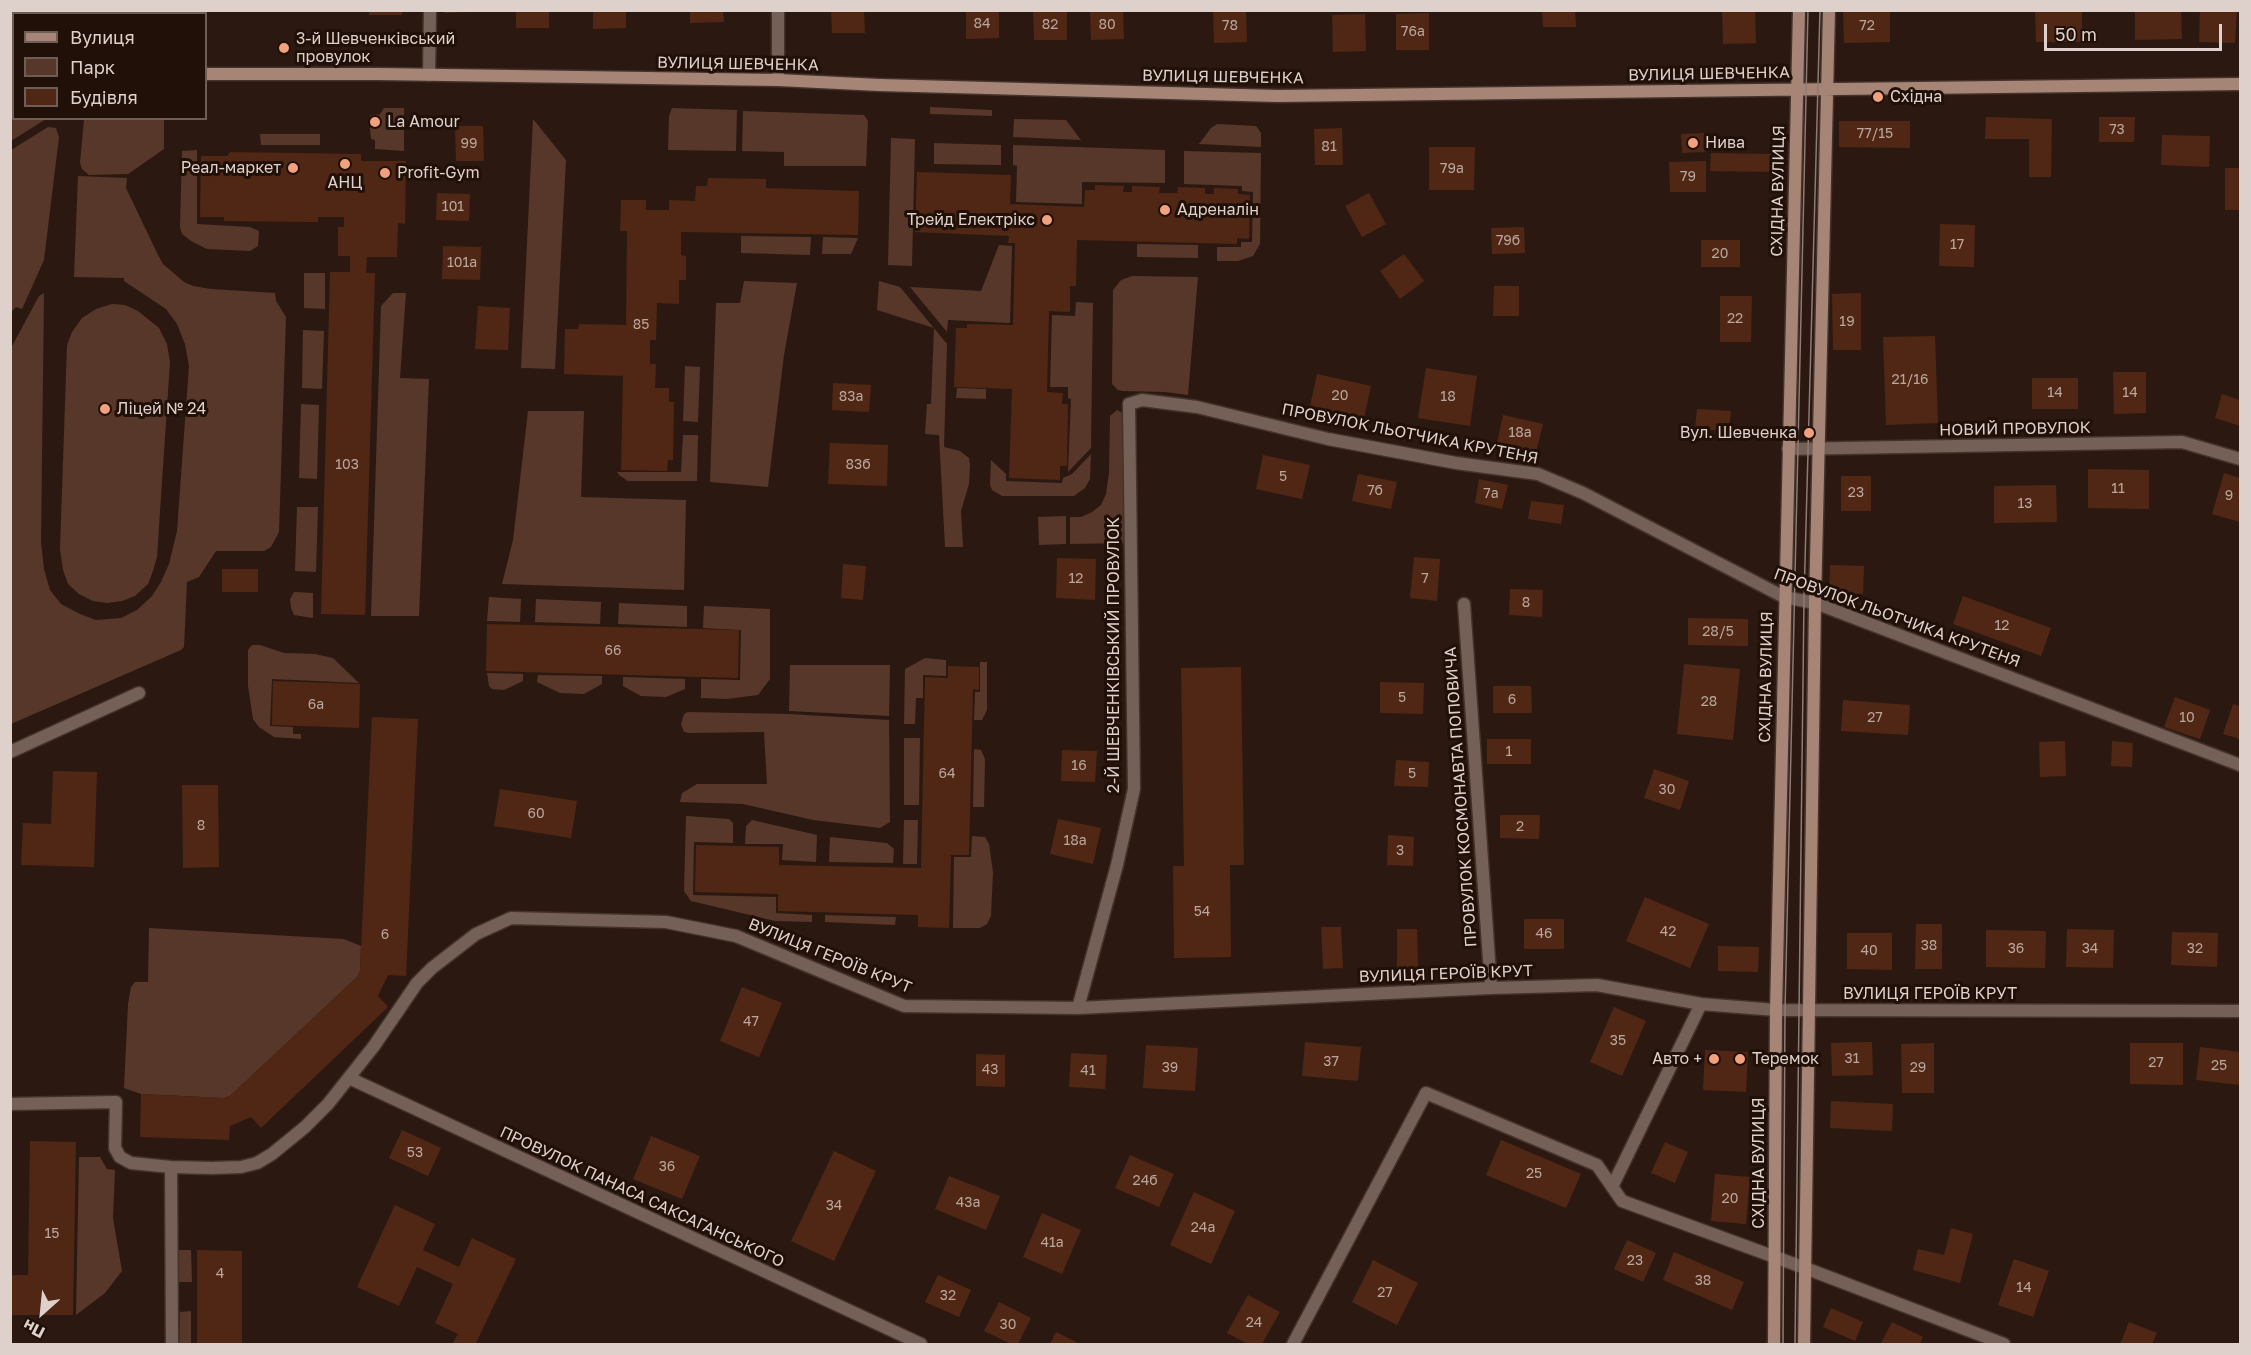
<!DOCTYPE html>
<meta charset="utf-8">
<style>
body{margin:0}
#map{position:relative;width:2251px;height:1355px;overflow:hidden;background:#2b1911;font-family:"Golos Text",sans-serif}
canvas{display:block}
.frame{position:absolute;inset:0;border:12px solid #ded1cb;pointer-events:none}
.legend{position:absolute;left:12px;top:12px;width:195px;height:108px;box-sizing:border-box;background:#211008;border:2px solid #6d5d56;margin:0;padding:8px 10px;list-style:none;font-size:18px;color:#ded1cb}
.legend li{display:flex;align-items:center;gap:12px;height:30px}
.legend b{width:30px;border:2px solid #6d5d56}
.north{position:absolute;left:12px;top:1283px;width:60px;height:60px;-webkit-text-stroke:4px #211008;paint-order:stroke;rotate:207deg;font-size:16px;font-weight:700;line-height:24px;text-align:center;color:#ded1cb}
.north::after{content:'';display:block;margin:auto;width:21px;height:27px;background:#ded1cb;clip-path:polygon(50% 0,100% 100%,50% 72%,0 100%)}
.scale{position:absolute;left:2044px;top:24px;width:178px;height:27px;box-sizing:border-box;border:3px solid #ded1cb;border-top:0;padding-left:8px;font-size:18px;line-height:21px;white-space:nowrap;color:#ded1cb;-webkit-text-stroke:4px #211008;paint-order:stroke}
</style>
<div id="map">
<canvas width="2251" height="1355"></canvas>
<div class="frame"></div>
<ul class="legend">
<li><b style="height:8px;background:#a68576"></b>Вулиця</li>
<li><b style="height:16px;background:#573729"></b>Парк</li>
<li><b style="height:16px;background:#502714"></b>Будівля</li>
</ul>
<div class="north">Пн</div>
<div class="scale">50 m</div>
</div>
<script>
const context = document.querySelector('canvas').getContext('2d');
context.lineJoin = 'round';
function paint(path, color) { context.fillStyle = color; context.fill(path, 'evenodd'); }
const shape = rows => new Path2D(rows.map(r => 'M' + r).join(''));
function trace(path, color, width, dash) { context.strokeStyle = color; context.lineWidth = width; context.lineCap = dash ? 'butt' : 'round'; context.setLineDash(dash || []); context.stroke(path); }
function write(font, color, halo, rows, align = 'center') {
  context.font = font + ' "Golos Text",sans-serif'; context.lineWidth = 6; context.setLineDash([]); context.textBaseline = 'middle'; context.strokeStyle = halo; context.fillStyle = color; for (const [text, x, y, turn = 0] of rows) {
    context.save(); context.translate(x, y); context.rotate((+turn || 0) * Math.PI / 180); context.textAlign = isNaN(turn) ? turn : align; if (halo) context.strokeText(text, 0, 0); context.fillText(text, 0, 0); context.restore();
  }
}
const green = shape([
 [930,107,992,110,992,116,930,114],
 [384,108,404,108,404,151,375,149,375,140,371,139,370,128,380,128,380,114],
 [672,108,737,110,736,151,668,150,669,116],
 [743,111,864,115,868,121,866,166,784,166,784,152,742,151],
 [11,116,13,116,14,118,46,119,11,141],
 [84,119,164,119,164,149,128,174,89,175,82,169,80,163],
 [533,119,566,160,555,369,521,368],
 [1014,119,1066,120,1081,140,1013,137],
 [1217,124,1256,126,1261,133,1261,147,1199,144,1211,128],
 [48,127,56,128,59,137,44,260,22,309,16,307,11,312,11,150],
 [260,134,320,134,320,145,261,145],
 [891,138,915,139,912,266,888,265],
 [934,143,1001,145,1001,165,934,164],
 [1013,145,1165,150,1165,183,1082,182,1082,204,1016,202,1017,166,1013,165],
 [197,150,197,224,250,227,259,231,258,246,250,251,207,249,191,241,182,234,180,227,182,151],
 [1184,151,1261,153,1260,244,1253,256,1238,261,1217,261,1217,247,1241,247,1241,242,1252,242,1253,192,1242,191,1242,186,1184,184],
 [78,176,127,178,126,188,158,255,163,264,184,282,193,286,211,289,275,293,276,301,286,317,279,532,271,547,264,551,216,551,199,577,187,582,184,647,181,650,11,724,11,348,39,296,44,293,41,542,44,569,50,590,61,604,80,614,96,620,121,618,137,610,152,596,161,582,169,564,177,531,189,366,185,344,177,324,166,309,124,281,124,278,74,277],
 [741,236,811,237,810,255,741,253],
 [823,237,858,238,851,254,822,254],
 [1137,244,1198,245,1198,258,1137,257],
 [999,245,1012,246,1010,323,948,320,947,332,910,287,981,291],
 [304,273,325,273,325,309,304,308],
 [1132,276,1198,277,1188,395,1165,392,1123,391,1118,390,1112,384,1113,290,1121,280],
 [744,281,797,283,784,355,768,487,710,482,716,303,740,303],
 [879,281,900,287,947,344,944,447,960,451,969,458,970,465,969,484,961,511,963,547,945,547,939,435,925,434,927,404,931,404,934,328,877,310],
 [393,293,406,293,400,378,429,379,419,616,371,616,381,306],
 [1076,302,1093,303,1091,448,1068,472,1071,399,1068,398,1068,387,1050,387,1052,315,1075,316],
 [112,304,125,305,138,311,159,328,167,344,170,362,157,557,153,571,148,584,135,596,122,601,107,603,93,601,79,594,68,584,63,570,60,549,67,345,72,332,82,318,96,309],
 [303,330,324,331,322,389,302,388],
 [685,366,700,367,698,422,683,421],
 [957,388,986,389,986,399,956,398],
 [301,404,319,405,317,479,299,478],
 [1117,410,1124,414,1126,543,1070,544,1070,517,1081,517,1092,512,1101,505,1106,494,1109,473,1110,416],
 [528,411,584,411,581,497,686,500,684,590,502,584,513,540],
 [683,435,698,435,697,481,628,481,619,475,617,472,681,472],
 [1091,454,1090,479,1085,488,1074,496,1002,496,992,490,990,485,991,460,1006,474,1006,481,1062,483,1063,478,1072,474],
 [297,507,318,507,316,572,295,571],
 [1066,516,1066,544,1039,545,1038,517],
 [294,592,313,593,313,618,294,615,291,608,290,599],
 [489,597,521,599,520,622,487,621],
 [536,599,601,602,600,624,535,622],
 [619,603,687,606,687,627,618,624],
 [704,606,770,609,770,679,758,695,727,699,701,698,701,679,740,680,741,630,703,628],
 [252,645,260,645,284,653,315,654,333,658,359,683,272,679,270,726,293,727,293,734,301,734,301,739,274,737,259,727,253,719,248,686,248,650],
 [925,658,946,660,946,676,923,675,923,698,916,698,915,724,904,724,905,669],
 [980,662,987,662,987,710,982,720,974,720,975,692,980,692],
 [790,665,890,665,889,716,789,711],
 [487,673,523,674,523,681,504,690,492,689,489,686],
 [538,675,602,676,602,684,584,694,560,693,537,682],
 [623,677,685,679,685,689,666,697,641,696,623,686],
 [688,712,789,714,889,720,890,822,880,828,813,820,743,804,680,802,682,793,697,784,767,784,764,732,689,733,684,732,681,724,684,714],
 [904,738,920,738,919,805,904,805],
 [974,749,981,750,985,759,984,807,973,807],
 [686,816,729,819,733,823,733,843,694,842,693,895,776,897,776,913,812,915,812,922,775,921,691,901,684,891],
 [752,820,817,835,816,862,782,860,783,844,745,844,746,826],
 [904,820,918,820,917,864,903,864],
 [972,836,985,837,989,844,993,872,991,916,987,924,980,928,953,928,954,857,971,857],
 [830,837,887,843,894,849,893,863,829,862],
 [825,915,896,917,895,925,825,922],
 [149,928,344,939,361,946,360,971,357,977,230,1096,223,1098,141,1094,124,1088,128,1004,131,987,135,982,148,982],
 [79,1157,100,1157,107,1169,115,1170,113,1218,122,1271,105,1293,76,1315],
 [177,1250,191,1250,192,1282,177,1282],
 [191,1311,191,1344,179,1344,180,1312]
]);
const building = shape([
 [369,10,402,10,402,15,369,15],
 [444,10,468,10,468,12,444,13],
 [516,10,549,10,549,28,516,28],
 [593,10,626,10,626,28,593,29],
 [690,10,723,10,724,22,690,23],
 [831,10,864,10,865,33,832,33],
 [966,10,999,10,999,38,966,39],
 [1033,10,1067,10,1067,40,1034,40],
 [1090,10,1123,10,1124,39,1091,40],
 [1213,10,1246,10,1247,42,1214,43],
 [1542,10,1575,10,1576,27,1543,27],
 [1722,10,1755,10,1756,43,1723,44],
 [1843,10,1890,10,1890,42,1844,43],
 [2035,10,2082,10,2082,42,2036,42],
 [2135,10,2181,10,2182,39,2135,40],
 [2200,10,2237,10,2235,43,2199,42],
 [1429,13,1429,50,1396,50,1396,14],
 [1365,14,1366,51,1333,52,1332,15],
 [380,114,380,128,370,128,370,115],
 [1986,117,2052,119,2051,177,2029,177,2029,139,1985,139],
 [2099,117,2135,117,2134,142,2099,142],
 [1839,121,1910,121,1910,148,1839,147],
 [455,126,483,126,484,161,456,161],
 [1342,128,1343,165,1315,165,1314,129],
 [1704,133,1705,152,1682,153,1681,134],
 [2162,135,2210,136,2209,167,2161,165],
 [1429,147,1475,147,1474,190,1429,190],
 [230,152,361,154,361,161,406,161,405,224,398,223,397,257,367,257,366,273,375,273,365,615,321,614,330,272,350,272,350,256,338,256,338,227,344,227,344,217,318,217,318,222,224,221,224,217,200,217,201,156,227,156],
 [1711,153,1772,154,1771,172,1710,171],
 [1706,161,1706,192,1670,192,1669,162],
 [2225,168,2240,168,2240,210,2225,210],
 [917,172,1011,175,1010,204,1084,207,1085,190,1095,190,1095,185,1124,186,1123,192,1132,192,1132,186,1160,187,1159,193,1177,193,1178,187,1205,188,1205,194,1214,194,1214,188,1238,189,1238,194,1250,195,1249,239,1237,238,1237,244,1077,240,1076,286,1070,286,1070,312,1049,311,1047,392,1063,393,1062,404,1068,404,1067,466,1060,466,1060,480,1009,478,1012,389,954,387,956,328,967,328,967,324,1013,325,1015,243,1008,243,1009,236,915,232],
 [708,178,766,179,766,188,859,191,858,235,681,232,681,255,686,256,686,280,679,280,679,304,657,303,656,340,650,340,650,364,656,364,655,388,669,388,669,402,674,402,673,460,668,460,667,471,621,470,623,376,564,374,565,329,578,329,579,324,626,325,627,231,620,231,621,200,646,200,646,210,669,210,669,200,695,201,696,186,707,186],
 [437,193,470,194,469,221,436,220],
 [1369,193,1386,224,1362,237,1345,206],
 [1940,224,1975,225,1974,267,1939,266],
 [1524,227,1525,253,1492,254,1491,228],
 [1701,240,1740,240,1740,267,1701,267],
 [443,246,481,247,480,280,442,279],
 [1404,254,1424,281,1400,299,1380,271],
 [1494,286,1519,286,1519,316,1493,316],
 [1861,293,1861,350,1833,350,1832,294],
 [1720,296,1752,296,1751,342,1720,342],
 [478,306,510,308,508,350,475,349],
 [1935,336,1938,423,1886,425,1883,337],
 [1426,368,1477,376,1470,426,1418,418],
 [2113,372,2146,372,2146,413,2114,414],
 [1317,374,1371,386,1364,418,1310,406],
 [2032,378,2078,378,2078,409,2032,409],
 [833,383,871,385,869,412,832,410],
 [2222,394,2240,400,2240,426,2215,418],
 [1697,409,1731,411,1729,431,1695,429],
 [1503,415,1543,424,1536,452,1497,443],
 [830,443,888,445,887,486,828,484],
 [1263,455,1310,465,1302,499,1256,489],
 [2088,469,2149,470,2149,509,2088,508],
 [2224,473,2240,478,2240,522,2212,514],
 [1358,474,1397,482,1391,509,1352,501],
 [1841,476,1871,476,1871,511,1841,511],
 [1479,479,1508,485,1502,509,1475,503],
 [2056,485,2057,522,1994,523,1994,486],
 [1531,501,1564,505,1561,524,1528,519],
 [1414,557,1440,559,1437,601,1410,598],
 [1057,558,1096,559,1095,600,1056,598],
 [843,564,866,566,863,600,841,598],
 [1830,565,1864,566,1863,594,1829,593],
 [222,569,258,569,258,592,222,592],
 [1510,589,1543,590,1542,617,1509,615],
 [1963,596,2051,628,2041,656,1953,624],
 [1688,618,1748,619,1748,646,1688,645],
 [487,624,739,630,738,678,486,671],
 [1684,664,1740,669,1733,740,1677,734],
 [948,666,979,667,979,690,973,689,969,855,951,855,949,928,918,927,918,915,778,911,778,894,695,892,696,845,779,847,779,865,921,868,925,677,948,678],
 [1241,667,1244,865,1230,865,1231,957,1174,958,1173,866,1184,866,1181,668],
 [273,681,360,684,359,728,272,725],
 [1380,682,1424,683,1423,714,1380,713],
 [1493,686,1531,686,1532,713,1493,713],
 [2175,697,2210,710,2200,739,2164,727],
 [1843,700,1910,705,1908,735,1841,731],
 [2233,704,2240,706,2240,739,2223,734],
 [372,717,418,719,406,976,388,975,378,996,388,1007,261,1128,251,1117,230,1126,229,1140,140,1137,141,1094,223,1098,230,1096,357,977,360,971],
 [1487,739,1531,739,1531,764,1487,764],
 [2065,741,2066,776,2040,777,2039,742],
 [2112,741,2133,743,2132,767,2111,766],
 [1062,750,1097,751,1095,782,1061,781],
 [1396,760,1429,762,1428,787,1394,786],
 [1654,769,1689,781,1680,810,1644,798],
 [53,771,97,772,94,867,21,865,23,823,51,824],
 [182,785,218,785,219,867,183,868],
 [500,789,577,801,571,838,494,826],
 [1500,815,1540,815,1539,839,1500,838],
 [1058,819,1101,828,1093,864,1050,854],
 [1388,835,1414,837,1413,866,1387,865],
 [1645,897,1709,924,1690,968,1626,941],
 [1524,919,1564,919,1564,949,1524,949],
 [1916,924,1942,924,1942,969,1915,969],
 [1321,927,1341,927,1343,968,1323,969],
 [1397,929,1417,929,1418,969,1397,969],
 [2067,929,2114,930,2113,968,2066,967],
 [1986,930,2046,931,2045,968,1986,967],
 [2172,932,2218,933,2217,967,2171,965],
 [1847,933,1892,933,1892,970,1847,969],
 [1718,946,1759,947,1758,972,1718,971],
 [742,987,782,1003,759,1057,720,1041],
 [1614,1007,1646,1021,1622,1076,1590,1062],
 [1305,1042,1361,1047,1358,1081,1302,1076],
 [1872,1042,1873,1075,1832,1076,1831,1043],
 [1934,1043,1934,1093,1902,1093,1901,1044],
 [2130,1043,2183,1043,2183,1085,2130,1084],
 [1146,1045,1198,1048,1195,1091,1143,1088],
 [2200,1047,2240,1052,2240,1085,2196,1080],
 [1705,1050,1748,1052,1746,1092,1703,1090],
 [1071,1053,1107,1055,1105,1089,1069,1087],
 [976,1054,1005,1055,1005,1087,976,1086],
 [1831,1101,1893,1104,1892,1131,1830,1128],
 [402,1130,441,1148,428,1176,389,1158],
 [651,1136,700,1156,682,1199,633,1179],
 [1501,1140,1581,1174,1566,1208,1486,1175],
 [30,1141,76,1142,73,1315,10,1315,10,1275,28,1275],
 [1665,1142,1688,1152,1675,1183,1651,1173],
 [834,1151,876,1171,834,1261,791,1241],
 [1130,1155,1174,1174,1159,1207,1115,1188],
 [1715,1174,1750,1177,1746,1224,1711,1221],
 [949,1176,1000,1196,986,1230,935,1209],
 [1194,1192,1235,1211,1211,1264,1170,1245],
 [395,1205,435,1224,423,1250,459,1267,472,1238,516,1259,476,1343,480,1344,452,1344,458,1334,435,1323,453,1284,417,1267,399,1306,357,1287],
 [1042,1213,1081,1230,1062,1274,1023,1257],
 [1951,1228,1973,1234,1960,1283,1913,1270,1918,1249,1944,1255],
 [1627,1240,1656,1253,1643,1282,1614,1269],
 [197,1250,242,1251,242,1344,197,1344],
 [1674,1252,1744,1282,1732,1310,1663,1280],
 [2014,1259,2049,1271,2033,1317,1998,1305],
 [1373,1260,1418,1283,1397,1325,1352,1302],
 [938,1275,971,1290,959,1317,925,1302],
 [1248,1295,1280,1312,1262,1344,1248,1344,1227,1333],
 [999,1302,1031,1318,1018,1344,1011,1344,984,1331],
 [1831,1308,1863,1322,1855,1341,1823,1327],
 [1892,1322,1923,1337,1920,1344,1881,1343],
 [2129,1322,2157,1333,2152,1344,2120,1344],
 [1056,1332,1080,1344,1050,1344]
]);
const street = shape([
 [429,75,430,10],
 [778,80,778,10],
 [1788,449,2182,442,2240,459],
 [1464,604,1491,988],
 [10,752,139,693],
 [1078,1008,1117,865,1134,789,1129,404,1142,400,1197,407,1328,439,1456,463,1538,474,1583,493,1784,597,1815,603,2240,765],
 [349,1078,921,1344],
 [10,1104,116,1102,115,1148,120,1157,131,1163,171,1167,212,1168,241,1167,257,1163,272,1154,305,1127,328,1104,374,1046,417,983,432,968,476,934,511,918,666,922,736,936,904,1006,1078,1008,1491,988,1597,985,1701,1004,1776,1010,2240,1011],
 [171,1167,172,1344],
 [1612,1187,1701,1004],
 [1293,1344,1426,1093,1597,1165,1622,1201,1805,1268,2004,1344]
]);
const secondary = shape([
 [10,74,14,74],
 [206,74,379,74,778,80,879,85,1277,96,2240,84],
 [1774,1344,1776,1010,1799,10],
 [1804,1344,1815,603,1829,10]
]);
const tram = shape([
 [1783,1344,1785,1010,1808,10],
 [1795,1344,1804,599,1820,10]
]);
const markers = [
 [284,48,6,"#f1a17d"],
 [1878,97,6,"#f1a17d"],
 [375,122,6,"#f1a17d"],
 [1693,143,6,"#f1a17d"],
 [345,164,6,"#f1a17d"],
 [293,168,6,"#f1a17d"],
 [385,173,6,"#f1a17d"],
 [1165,210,6,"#f1a17d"],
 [1047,220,6,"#f1a17d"],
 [105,409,6,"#f1a17d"],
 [1809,433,6,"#f1a17d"],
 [1714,1059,6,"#f1a17d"],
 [1740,1059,6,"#f1a17d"]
];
const numberNames = [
 ["84",982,24],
 ["82",1050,25],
 ["80",1107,25],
 ["78",1230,26],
 ["72",1867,26],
 ["76а",1413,32],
 ["73",2117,130],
 ["77/15",1875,134],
 ["99",469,144],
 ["81",1329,147],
 ["79а",1452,169],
 ["79",1688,177],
 ["101",453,207],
 ["79б",1508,241],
 ["17",1957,245],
 ["20",1720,254],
 ["101а",462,263],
 ["22",1735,319],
 ["19",1847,322],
 ["85",641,325],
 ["21/16",1910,380],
 ["14",2055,393],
 ["14",2130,393],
 ["20",1340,396],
 ["83а",851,397],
 ["18",1448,397],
 ["18а",1520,433],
 ["103",347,465],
 ["83б",858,465],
 ["5",1283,477],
 ["11",2118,489],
 ["7б",1375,491],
 ["23",1856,493],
 ["7а",1491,494],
 ["9",2229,496],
 ["13",2025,504],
 ["12",1076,579],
 ["7",1425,579],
 ["8",1526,603],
 ["12",2002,626],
 ["28/5",1718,632],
 ["66",613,651],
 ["5",1402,698],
 ["6",1512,700],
 ["28",1709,702],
 ["6а",316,705],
 ["27",1875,718],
 ["10",2187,718],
 ["1",1509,752],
 ["16",1079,766],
 ["64",947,774],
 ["5",1412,774],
 ["30",1667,790],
 ["60",536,814],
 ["8",201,826],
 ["2",1520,827],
 ["18а",1075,841],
 ["3",1400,851],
 ["54",1202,912],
 ["42",1668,932],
 ["46",1544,934],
 ["6",385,935],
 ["38",1929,946],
 ["36",2016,949],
 ["34",2090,949],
 ["32",2195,949],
 ["40",1869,951],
 ["47",751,1022],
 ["35",1618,1041],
 ["31",1852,1059],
 ["37",1331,1062],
 ["27",2156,1063],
 ["25",2219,1066],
 ["39",1170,1068],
 ["29",1918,1068],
 ["43",990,1070],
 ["41",1088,1071],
 ["53",415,1153],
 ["36",667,1167],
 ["25",1534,1174],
 ["24б",1145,1181],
 ["20",1730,1199],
 ["43а",968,1203],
 ["34",834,1206],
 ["24а",1203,1228],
 ["15",52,1234],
 ["41а",1052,1243],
 ["23",1635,1261],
 ["4",220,1274],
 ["38",1703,1281],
 ["14",2024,1288],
 ["27",1385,1293],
 ["32",948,1296],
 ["24",1254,1323],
 ["30",1008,1325]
];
const poiNames = [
 ["3-й Шевченківський",296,39],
 ["провулок",296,57],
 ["Східна",1890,97],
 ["La Amour",387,122],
 ["Нива",1705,143],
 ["Реал-маркет",281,168,"right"],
 ["Profit-Gym",397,173],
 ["АНЦ",345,183,"center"],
 ["Адреналін",1177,210],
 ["Трейд Електрікс",1035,220,"right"],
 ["Ліцей № 24",117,409],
 ["Вул. Шевченка",1797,433,"right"],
 ["Авто +",1702,1059,"right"],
 ["Теремок",1752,1059]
];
const streetNames = [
 ["ВУЛИЦЯ ШЕВЧЕНКА",738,64,1],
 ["ВУЛИЦЯ ШЕВЧЕНКА",1709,74,-1],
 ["ВУЛИЦЯ ШЕВЧЕНКА",1223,77,1],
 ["СХІДНА ВУЛИЦЯ",1778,191,-89],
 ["НОВИЙ ПРОВУЛОК",2015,429,-1],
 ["ПРОВУЛОК ЛЬОТЧИКА КРУТЕНЯ",1410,434,11],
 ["ПРОВУЛОК ЛЬОТЧИКА КРУТЕНЯ",1897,618,20],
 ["2-Й ШЕВЧЕНКІВСЬКИЙ ПРОВУЛОК",1114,655,-90],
 ["СХІДНА ВУЛИЦЯ",1766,677,-89],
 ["ПРОВУЛОК КОСМОНАВТА ПОПОВИЧА",1461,797,-94],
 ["ВУЛИЦЯ ГЕРОЇВ КРУТ",830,956,22],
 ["ВУЛИЦЯ ГЕРОЇВ КРУТ",1446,974,-2],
 ["ВУЛИЦЯ ГЕРОЇВ КРУТ",1930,994],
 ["СХІДНА ВУЛИЦЯ",1759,1163,-90],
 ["ПРОВУЛОК ПАНАСА САКСАГАНСЬКОГО",642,1197,25]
];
paint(green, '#573729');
paint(building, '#502714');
trace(street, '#44332b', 15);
trace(secondary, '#44332b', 15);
trace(street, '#746057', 12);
trace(secondary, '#a68576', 12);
trace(tram, '#8c7c75', 1.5);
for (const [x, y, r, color] of markers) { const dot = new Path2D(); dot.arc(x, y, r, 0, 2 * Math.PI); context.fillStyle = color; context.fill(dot); trace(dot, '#211008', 2); }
write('14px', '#baa69d', null, numberNames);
write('16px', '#ded1cb', '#211008', poiNames, 'left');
write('16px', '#ded1cb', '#211008', streetNames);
</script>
